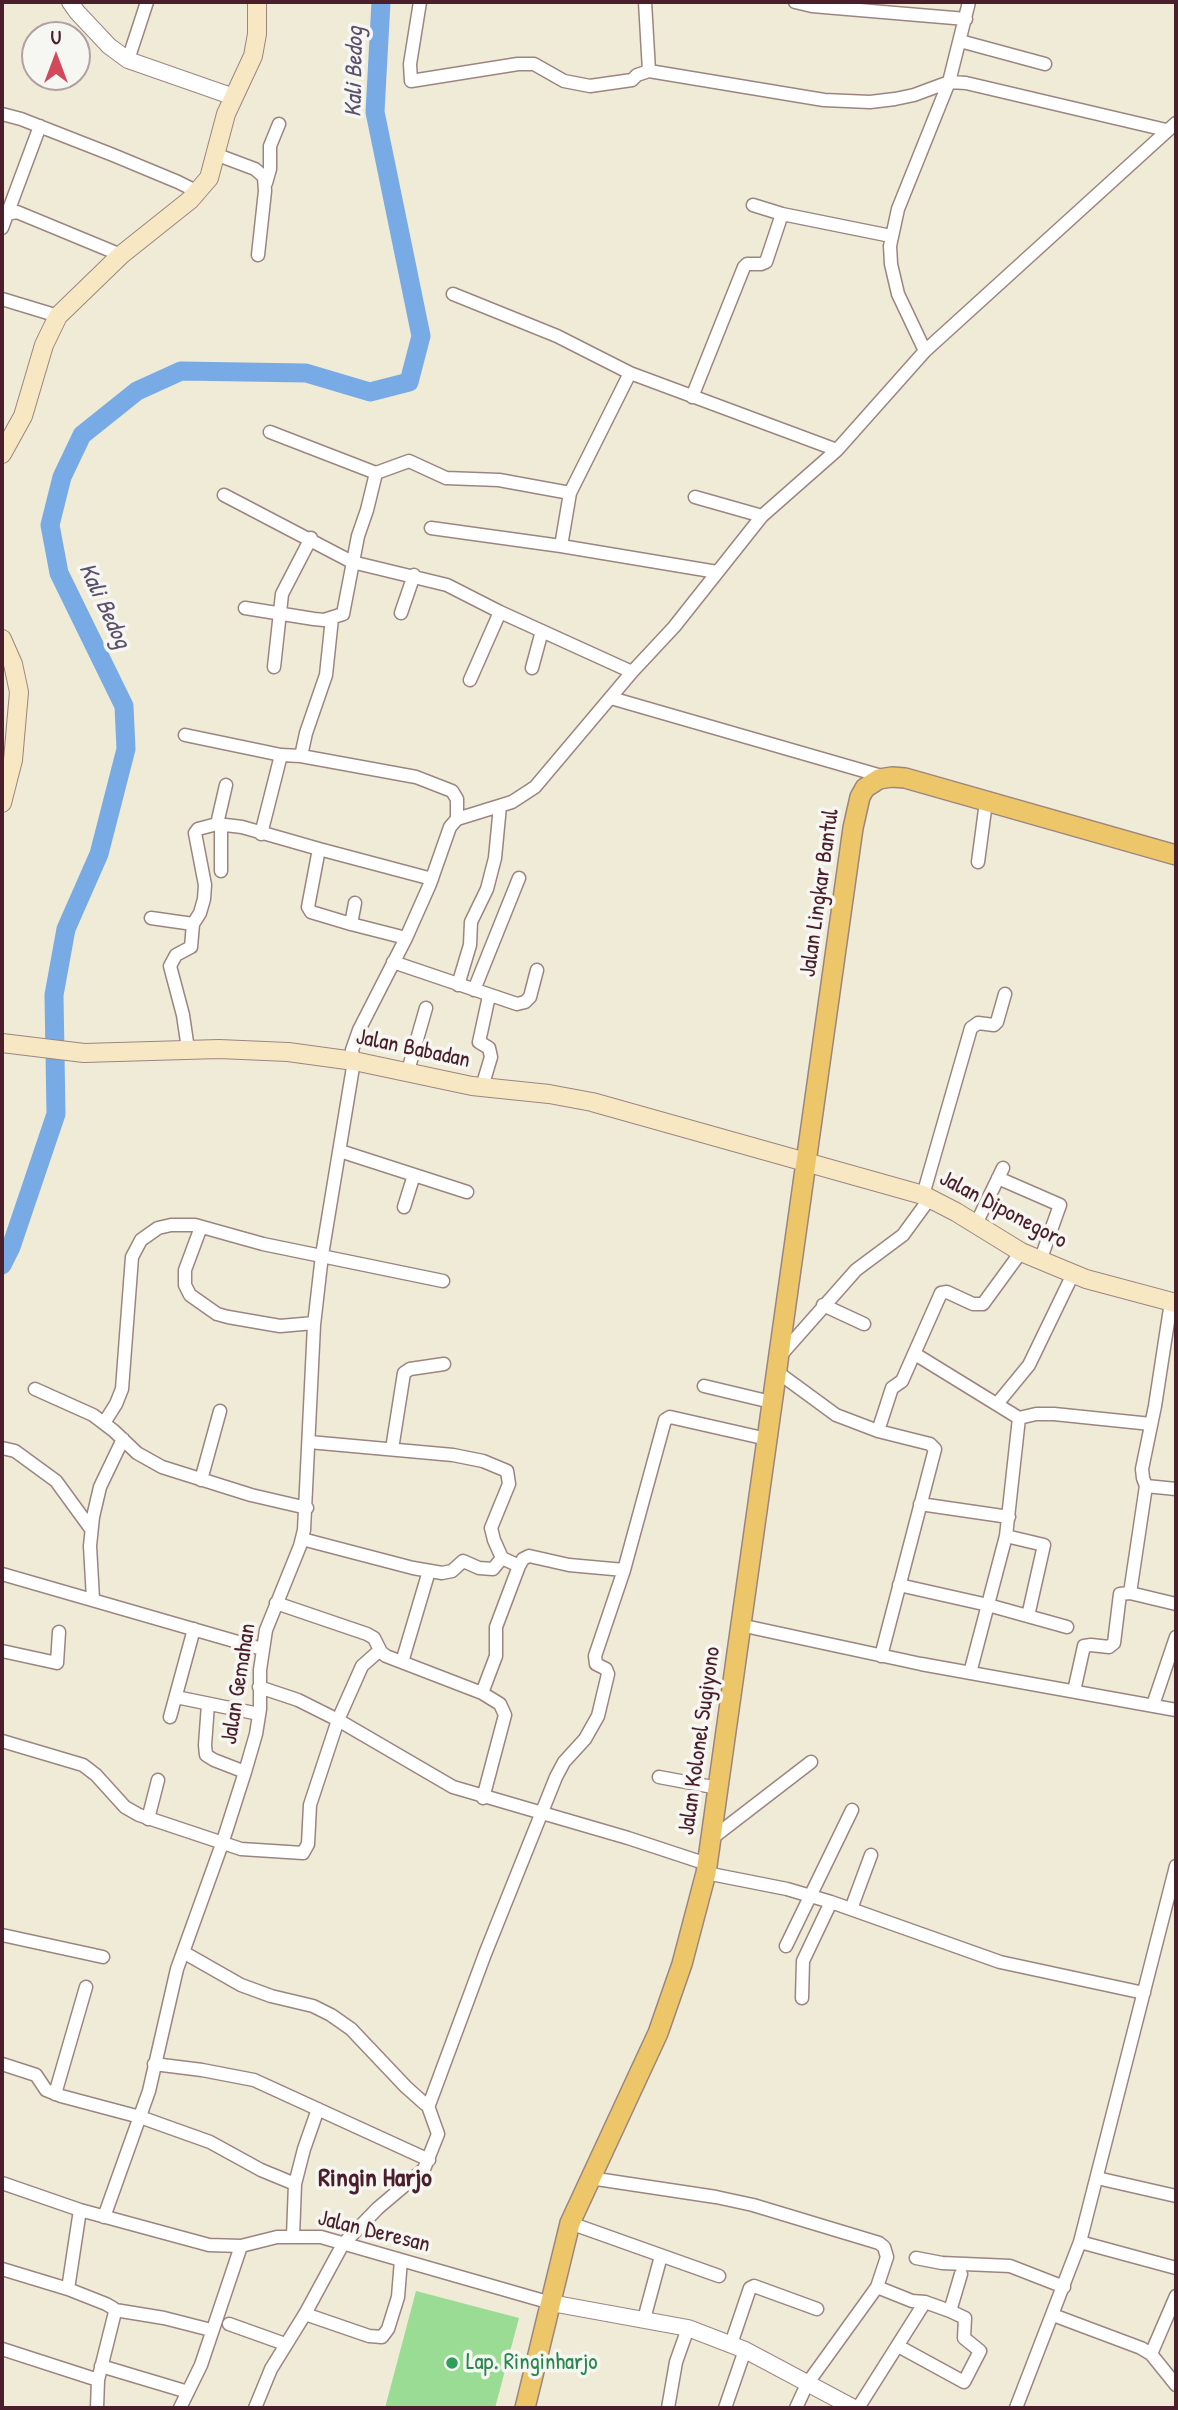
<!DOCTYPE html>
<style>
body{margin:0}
#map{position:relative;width:1178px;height:2410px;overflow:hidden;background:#efebd7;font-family:"Patrick Hand",sans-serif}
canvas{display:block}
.frame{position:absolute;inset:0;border:4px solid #4a1f2b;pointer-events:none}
.north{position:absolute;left:21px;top:21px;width:70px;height:70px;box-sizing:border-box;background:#f6f6f2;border:2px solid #b1a0a2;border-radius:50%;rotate:0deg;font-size:19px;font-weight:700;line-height:28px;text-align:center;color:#4a1f2b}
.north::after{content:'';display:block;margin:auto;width:24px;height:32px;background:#d1495b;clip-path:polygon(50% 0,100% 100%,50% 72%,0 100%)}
</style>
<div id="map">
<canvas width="1178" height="2410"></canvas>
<div class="frame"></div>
<div class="north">U</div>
</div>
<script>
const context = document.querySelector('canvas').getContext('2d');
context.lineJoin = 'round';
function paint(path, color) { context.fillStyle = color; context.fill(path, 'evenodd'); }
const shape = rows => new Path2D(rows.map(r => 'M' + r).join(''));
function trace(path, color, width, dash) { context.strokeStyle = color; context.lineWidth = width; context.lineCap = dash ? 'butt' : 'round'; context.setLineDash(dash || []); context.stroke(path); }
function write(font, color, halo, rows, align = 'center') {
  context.font = font + ' "Patrick Hand",sans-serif'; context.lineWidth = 7; context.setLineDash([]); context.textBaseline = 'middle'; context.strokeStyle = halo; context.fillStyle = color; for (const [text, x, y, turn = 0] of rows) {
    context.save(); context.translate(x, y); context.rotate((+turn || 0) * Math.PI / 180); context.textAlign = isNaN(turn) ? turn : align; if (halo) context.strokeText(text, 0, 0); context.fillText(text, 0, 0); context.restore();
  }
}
const green = shape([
 [416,2291,519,2318,495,2408,385,2408]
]);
const river = shape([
 [2,1265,11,1247,56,1114,54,995,66,929,99,854,126,749,124,706,59,573,50,525,62,477,82,435,137,391,181,371,306,373,370,392,409,382,421,336,375,112,381,2]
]);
const minor = shape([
 [420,2,410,64,411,81,518,64,534,64,564,81,590,86,632,80,637,75,649,71],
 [645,2,649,71,824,100,870,102,895,99,914,95,949,82,966,83,1166,130],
 [795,2,812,6,966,19],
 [960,41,1045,64],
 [128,60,147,2],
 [2,114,21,119,113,155,178,182,198,192],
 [215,154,255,169,264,177,265,191,258,255],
 [266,183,270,169,270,146,279,124],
 [753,205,782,214,891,236],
 [2,215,17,212,121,255],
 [2,228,40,126],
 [453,294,557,336,630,373,837,450],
 [2,299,58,316],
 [925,351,898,294,891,264,890,246,898,209,949,82,969,2],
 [692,397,744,267,747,264,761,264,766,262,782,214],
 [270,432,376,473,409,461,446,478,499,480,570,493,561,546],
 [570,493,630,373],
 [224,495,352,562,447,585,500,612,632,672],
 [695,497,762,516],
 [431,528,561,546,717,572],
 [245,608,314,619,324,620,343,614,358,536,367,510,376,473],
 [401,613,414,575],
 [274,667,282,594,311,538],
 [532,668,542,631],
 [470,680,500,612],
 [611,698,885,777],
 [185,735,281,755],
 [301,756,306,733,326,675,332,618],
 [217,824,242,827,319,849,308,907,311,912,351,924],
 [221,824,221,871],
 [261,834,281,755,301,756,416,777,452,791,457,799,457,819],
 [319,849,432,879],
 [978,862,986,802],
 [355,903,351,924,406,938],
 [151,918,193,924],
 [393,962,517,1004,525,1002,530,997,537,970],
 [458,985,470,945,471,922,487,889,495,858,500,806],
 [474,990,519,878],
 [188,1049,183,1015,170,966,176,955,191,947,193,924,200,913,204,899,205,885,195,833,198,829,217,824,226,785],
 [407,1074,426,1008],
 [482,1087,491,1057,489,1048,479,1042,489,996],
 [340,1151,467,1192],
 [998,1178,1060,1205,1040,1261],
 [923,1195,971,1028,978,1023,994,1025,997,1022,1005,994],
 [404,1207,414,1175],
 [976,1224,1003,1168],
 [201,1227,185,1270,185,1285,190,1295,217,1314,228,1317,280,1326,314,1323],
 [823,1305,864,1324],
 [915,1354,1019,1418,1036,1414,1054,1414,1151,1424],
 [780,1356,856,1270,903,1235,930,1198],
 [776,1371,836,1415,878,1431,930,1444,935,1449,881,1656],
 [704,1386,771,1402],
 [35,1389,93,1415,114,1431,137,1453,162,1467,251,1495,307,1508],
 [997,1404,1029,1365,1073,1274],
 [104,1423,116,1404,122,1389,132,1257,141,1240,158,1228,171,1225,195,1225,263,1244,443,1281],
 [878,1431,892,1388,902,1381,941,1293,947,1292,973,1304,983,1304,1021,1252],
 [309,1442,453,1455,483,1461,507,1471,509,1484,491,1528,494,1540,502,1558,519,1566,496,1627,496,1656,482,1693],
 [2,1448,15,1451,56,1481,91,1529],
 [392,1449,404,1373,410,1369,444,1364],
 [201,1480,220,1411],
 [1146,1486,1176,1489],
 [920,1504,1009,1517],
 [1006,1536,1044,1545,1028,1616],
 [302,1539,413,1568,442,1573,452,1571,463,1561,479,1568,493,1569,502,1558],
 [519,1566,523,1559,529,1556,569,1565,624,1570],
 [2,1574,262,1649],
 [899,1585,988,1605,1067,1627],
 [1130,1593,1146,1486,1143,1478,1142,1469,1155,1406,1171,1302],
 [93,1599,90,1546,93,1517,100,1487,123,1439],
 [276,1603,367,1634,374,1638,381,1652,386,1656,482,1693,500,1704,505,1715,483,1798],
 [740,1625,921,1664,1176,1710],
 [2,1651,57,1663,59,1632],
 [402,1662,429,1571],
 [970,1673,1006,1536,1019,1418],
 [259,1687,298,1700,338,1720,453,1787,628,1838,707,1864],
 [1074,1691,1084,1646,1091,1645,1109,1647,1114,1643,1120,1594,1130,1593,1176,1604],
 [176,1697,259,1714],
 [208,1704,205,1745,206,1755,214,1760,245,1772],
 [1153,1705,1176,1637],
 [170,1717,194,1629],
 [2,1741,83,1765,96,1775,125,1807,139,1815,241,1849,303,1853,308,1844,310,1805,338,1720,362,1666,380,1650],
 [659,1777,718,1788],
 [148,1819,158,1780],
 [711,1839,811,1762],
 [706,1873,787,1889,831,1902,1000,1962,1144,1993],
 [851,1909,871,1855],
 [2,1935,103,1957],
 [786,1946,852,1810],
 [183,1952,241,1985,271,1996,313,2006,331,2015,351,2029,406,2087,425,2104,429,2105,485,1954,556,1777,564,1762,585,1739,598,1716,608,1674,606,1669,596,1664,595,1656,624,1570,665,1420,670,1417,767,1439],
 [802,1998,803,1961,831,1902],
 [2,2064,36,2075,46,2090,61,2096,140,2117,210,2142,261,2170,295,2184],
 [154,2064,202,2070,254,2080,429,2160],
 [55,2094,86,1987],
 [590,2178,716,2197,753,2205,879,2243,884,2247,887,2257,877,2287,807,2384,796,2408],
 [1097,2178,1176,2196],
 [2,2183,80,2210,209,2245,241,2246,277,2237,321,2237,551,2303],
 [80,2210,68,2289,106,2304,113,2308,115,2312,98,2380,97,2408],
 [104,2217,149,2091,177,1969,222,1844,245,1772,256,1734,260,1709,260,1670,266,1630,300,1546,304,1530,314,1325,322,1255,354,1061,352,1050,359,1030,406,938,430,884,450,827,457,819,512,802,535,787,632,672,674,627,762,516,837,450,925,351,1176,123],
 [570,2223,719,2276],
 [293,2236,295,2184,304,2149,318,2109],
 [1080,2242,1176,2268],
 [916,2258,942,2263,1010,2266,1064,2287],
 [2,2269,68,2289],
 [877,2287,912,2301,925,2302,950,2311,961,2274],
 [115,2310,164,2318,211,2330],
 [305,2314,369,2336,382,2337,388,2329,398,2297,401,2260],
 [1053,2315,1141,2348,1151,2354,1176,2385],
 [644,2319,661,2256],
 [229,2324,285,2344],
 [731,2344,750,2288,754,2286,817,2309],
 [898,2346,964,2382,980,2351,964,2338,965,2318,950,2311],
 [2,2349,98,2380],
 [1151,2354,1176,2296],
 [101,2366,188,2392],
 [180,2408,201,2365,241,2246],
 [255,2408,271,2369,305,2314,343,2244,378,2208,424,2169,438,2134,428,2106],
 [668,2408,676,2362,688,2328],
 [725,2408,745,2350],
 [858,2408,925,2302],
 [1016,2408,1080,2242,1176,1866]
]);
const tertiary = shape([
 [70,2,77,12,109,46,128,60,234,97],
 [551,2303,688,2328,745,2350,854,2408]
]);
const secondary = shape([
 [2,454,23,416,44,345,58,316,121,255,190,200,209,178,226,114,253,56,257,34,257,2],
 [2,639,13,664,19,692,13,760,2,803],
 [2,1043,84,1053,219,1049,288,1052,354,1061,472,1086,549,1094,592,1102,923,1195,956,1212,1021,1252,1086,1279,1176,1303]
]);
const primary = shape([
 [525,2408,570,2223,658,2033,682,1964,706,1873,853,828,860,797,865,788,879,779,892,777,905,778,1176,855]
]);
const markers = [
 [452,2363,7,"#2e9e5b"]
];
const streetNames = [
 ["Jalan Lingkar Bantul",820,893,-82],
 ["Jalan Babadan",413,1049,12],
 ["Jalan Diponegoro",1003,1210,28],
 ["Jalan Gemahan",239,1684,-81],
 ["Jalan Kolonel Sugiyono",700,1741,-82],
 ["Jalan Deresan",374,2232,14]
];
const leisureNames = [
 ["Lap. Ringinharjo",466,2363]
];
const waterNames = [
 ["Kali Bedog",355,72,-89],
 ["Kali Bedog",104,606,65]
];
const quarterNames = [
 ["Ringin Harjo",375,2179]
];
paint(green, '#9adc94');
trace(river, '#78abe5', 19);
trace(minor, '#9c8581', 15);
trace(tertiary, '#9c8581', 18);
trace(secondary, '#9c8581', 20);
trace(primary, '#9c8581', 22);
trace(minor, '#fff', 12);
trace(tertiary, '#fff', 16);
trace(secondary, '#f7e8c3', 18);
trace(primary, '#ecc669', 19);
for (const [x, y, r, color] of markers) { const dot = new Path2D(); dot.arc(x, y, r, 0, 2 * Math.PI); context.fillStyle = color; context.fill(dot); trace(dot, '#f6f6f2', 2.5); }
write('23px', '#4a1f2b', '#f6f6f2', streetNames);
write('23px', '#27864d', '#f6f6f2', leisureNames, 'left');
write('italic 24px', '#5a506c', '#f6f6f2', waterNames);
write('bold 26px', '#4a1f2b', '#f6f6f2', quarterNames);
</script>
